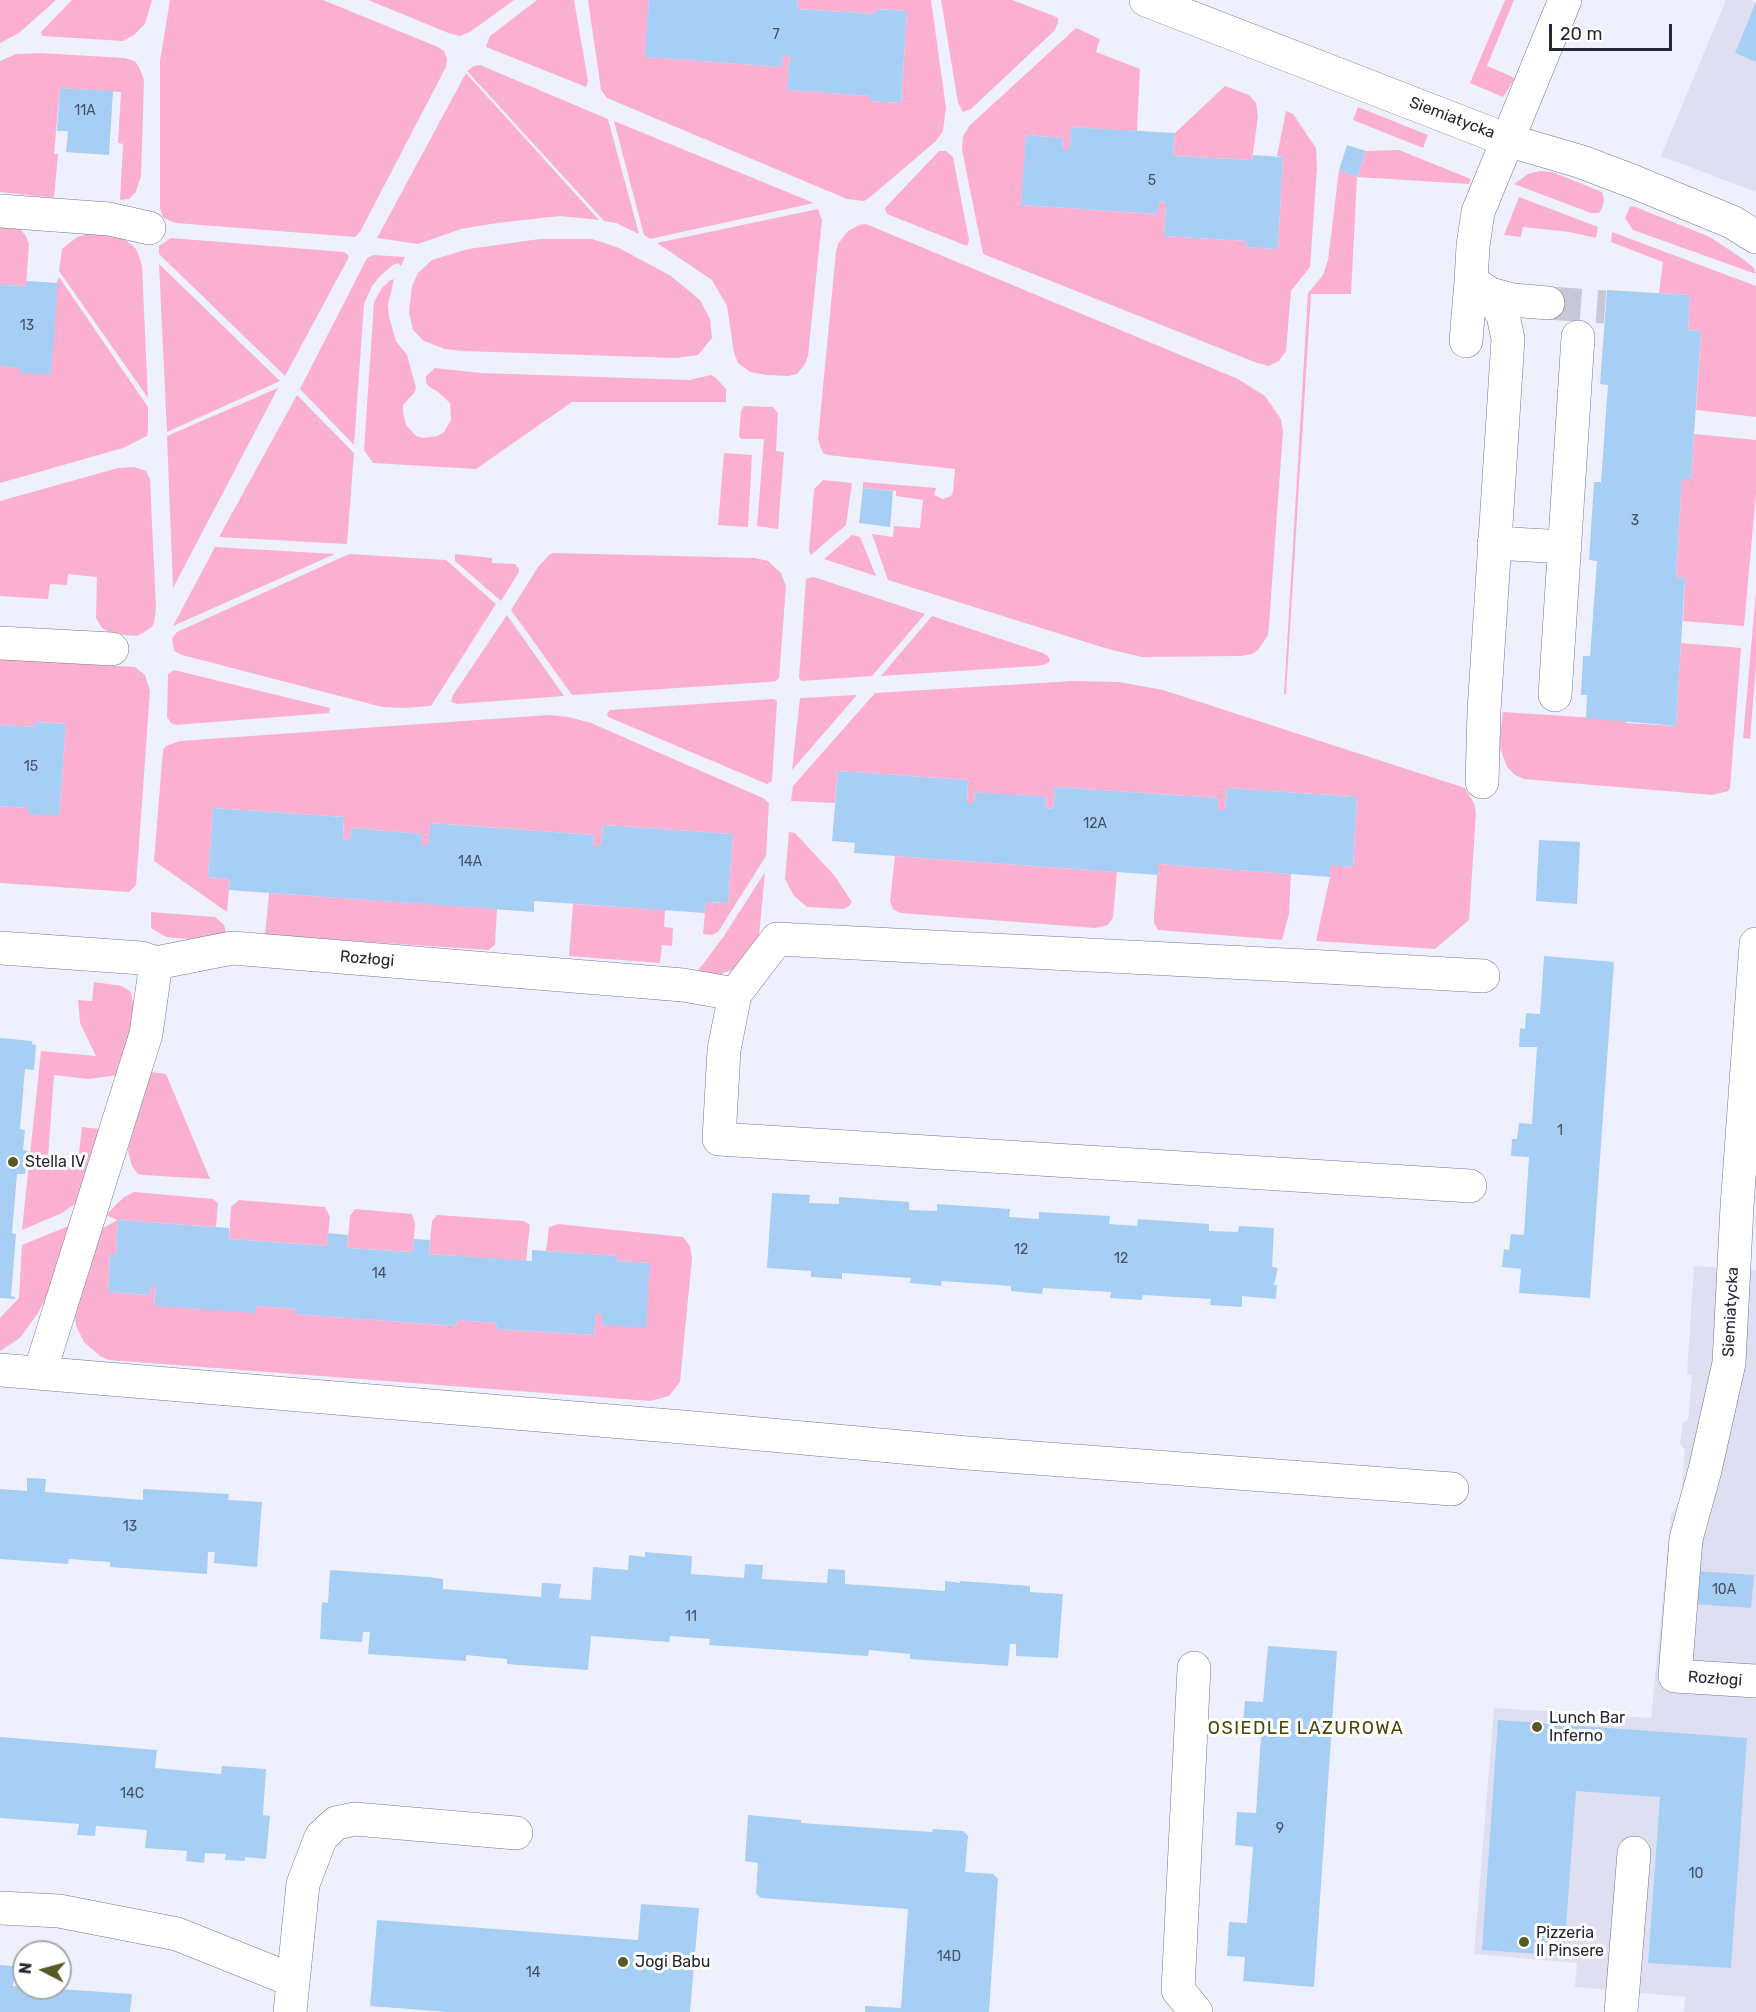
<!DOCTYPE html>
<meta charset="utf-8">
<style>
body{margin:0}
#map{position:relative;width:1756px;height:2012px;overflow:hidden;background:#eff0fe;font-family:Rubik,sans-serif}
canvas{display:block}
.north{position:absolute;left:12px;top:1940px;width:60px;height:60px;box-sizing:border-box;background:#fff;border:2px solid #a8a9ae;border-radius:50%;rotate:276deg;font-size:16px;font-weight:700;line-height:24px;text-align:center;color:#262734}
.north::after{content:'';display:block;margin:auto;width:21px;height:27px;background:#595926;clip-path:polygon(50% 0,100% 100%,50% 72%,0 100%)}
.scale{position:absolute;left:1549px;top:24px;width:123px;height:27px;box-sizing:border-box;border:3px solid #262734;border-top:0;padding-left:8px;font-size:18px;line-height:21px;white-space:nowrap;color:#262734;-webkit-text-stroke:4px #fff;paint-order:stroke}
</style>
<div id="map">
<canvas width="1756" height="2012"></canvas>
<div class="north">N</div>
<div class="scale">20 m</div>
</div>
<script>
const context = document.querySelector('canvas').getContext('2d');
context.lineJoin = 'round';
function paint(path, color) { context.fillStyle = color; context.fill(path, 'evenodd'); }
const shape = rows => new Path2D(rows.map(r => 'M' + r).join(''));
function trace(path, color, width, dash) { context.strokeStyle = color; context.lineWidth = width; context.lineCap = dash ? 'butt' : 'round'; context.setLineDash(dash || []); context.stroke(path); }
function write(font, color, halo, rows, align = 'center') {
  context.font = font + ' Rubik,sans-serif'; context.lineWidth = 6; context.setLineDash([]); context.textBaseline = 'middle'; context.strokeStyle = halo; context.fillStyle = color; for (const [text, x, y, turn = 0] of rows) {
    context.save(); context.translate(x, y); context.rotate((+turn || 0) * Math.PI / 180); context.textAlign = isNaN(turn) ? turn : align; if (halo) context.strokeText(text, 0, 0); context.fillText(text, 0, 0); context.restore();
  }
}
const built = shape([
 [1726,0,1751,0,1756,2,1756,192,1661,156],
 [1694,1266,1756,1270,1756,2012,1684,2012,1685,1997,1575,1987,1577,1963,1474,1954,1494,1708,1651,1718,1671,1515,1681,1499,1682,1485,1685,1451,1680,1443,1683,1422,1688,1420,1692,1375,1687,1374]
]);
const green = shape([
 [0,0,56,0,19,33,0,43],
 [72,0,152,0,145,24,134,35,123,41,42,36,41,32],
 [170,0,323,0,438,47,444,51,447,59,446,67,360,232,355,237,176,223,163,218,160,208,160,61],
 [368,0,514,0,470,32,460,36,451,34],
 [537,0,574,0,588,81,586,87,486,47,490,36],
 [588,0,649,0,646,57,782,67,783,56,790,56,788,90,870,96,870,101,901,103,907,11,877,9,876,14,797,9,798,0,931,0,946,108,943,131,936,141,869,198,864,201,847,199,607,98,601,90],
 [941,0,1012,0,1054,16,1058,18,1058,23,1054,31,971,109,963,112,958,103],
 [1505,0,1514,0,1487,66,1515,78,1503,97,1470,83],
 [1076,28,1100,39,1096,52,1140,69,1137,131,1071,127,1070,149,1062,149,1063,138,1026,135,1022,205,1157,214,1159,202,1166,203,1164,236,1246,241,1247,247,1278,249,1283,157,1277,156,1286,111,1293,114,1316,148,1317,169,1310,267,1291,291,1286,351,1279,361,1269,366,1257,363,983,254,962,150,963,136,970,125,980,116],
 [40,53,124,58,135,61,140,69,144,80,141,176,136,192,129,199,120,200,123,144,118,143,121,92,60,88,54,154,58,154,54,198,0,192,0,61,16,54],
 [480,65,608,119,639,234,616,223,604,221,467,71,474,66],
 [466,73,599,220,560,216,497,223,461,229,418,244,377,238],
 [1225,86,1249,95,1256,103,1258,117,1252,160,1173,156,1175,133],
 [1358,107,1428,135,1423,148,1353,120],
 [614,121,814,203,650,239,644,235],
 [1399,150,1471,179,1469,184,1357,177,1351,294,1311,294,1286,694,1284,694,1308,293,1323,275,1328,260,1339,170,1357,177,1366,151],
 [939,151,946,151,953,157,969,240,967,246,887,214,885,208],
 [1540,171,1552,172,1602,192,1604,200,1602,208,1599,213,1591,213,1514,184,1528,174],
 [1519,197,1598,227,1596,238,1569,232,1523,227,1521,237,1504,235],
 [1633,206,1710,237,1743,259,1754,268,1756,274,1633,230,1625,218,1630,207],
 [818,209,822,220,808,356,805,364,797,374,788,376,766,375,750,372,738,363,734,353,727,306,712,280,657,243],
 [866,224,1238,379,1265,396,1281,419,1283,431,1269,625,1268,635,1258,650,1252,654,1241,656,1142,657,1108,649,888,580,872,534,893,537,894,526,920,528,923,500,896,496,896,491,863,488,863,482,936,488,934,495,943,499,951,496,953,492,955,469,828,455,823,453,820,446,818,439,836,252,838,244,848,231,859,225],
 [0,225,20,229,26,236,29,244,26,286,0,285],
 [1612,232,1756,286,1756,417,1696,410,1701,331,1688,330,1690,295,1659,293,1663,262,1611,242],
 [87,234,122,237,136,249,139,256,142,266,148,398,59,271,62,249,77,237],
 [171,238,344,252,347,254,349,257,285,376,159,254,159,246],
 [540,239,592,239,602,242,619,248,671,276,700,300,710,319,712,338,698,355,676,358,463,351,445,349,424,341,413,330,409,312,412,286,418,273,432,260,468,249],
 [374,255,405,257,401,266,398,263,393,265,381,275,372,286,364,304,354,445,300,389,367,258],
 [159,264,280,381,167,432],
 [59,277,148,407,148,431,147,436,123,448,0,483,0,366,20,368,19,373],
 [394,279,388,305,389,317,396,341,407,355,416,388,414,393,403,405,403,412,406,425,416,436,423,438,437,436,444,432,451,420,450,403,438,392,428,386,426,382,426,376,435,368,481,373,689,380,711,375,716,378,726,389,726,402,572,402,476,469,373,463,364,450,374,302,382,288,389,281],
 [278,388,173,588,167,436],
 [297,395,354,453,347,544,219,537],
 [744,406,773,407,778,413,776,451,784,452,778,529,757,526,764,439,741,439,739,436,741,411],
 [1694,434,1756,440,1756,493,1744,626,1683,621,1685,578,1676,577,1682,479,1691,479],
 [724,453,752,455,748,527,718,525],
 [134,467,146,471,150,479,156,609,154,623,152,627,138,636,112,634,102,628,96,618,97,577,68,574,67,585,50,584,48,599,0,596,0,501,118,468],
 [823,480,852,483,846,525,811,555,809,551,814,489],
 [852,535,860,537,876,576,824,559],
 [215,547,335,554,173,626],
 [554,553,716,557,755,558,768,561,781,573,786,586,779,678,776,681,768,682,572,695,511,610,538,567,550,554],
 [349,554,446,560,496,604,431,706,404,708,382,707,182,655,174,651,172,638,177,632],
 [455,554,492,558,492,563,515,564,519,569,519,572,501,601,455,561],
 [813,577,817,578,925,614,872,676,802,681,799,678,806,579],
 [1756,592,1756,666,1750,739,1743,738],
 [507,615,564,696,457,704,451,702,453,695],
 [932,616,1043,653,1048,656,1050,661,1046,664,1036,666,881,676],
 [1681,643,1741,648,1730,788,1728,791,1713,795,1546,781,1524,779,1515,775,1507,767,1499,745,1503,712,1626,720,1626,723,1676,726],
 [0,659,135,667,145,675,150,691,136,885,129,892,0,883,0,806,28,808,28,814,59,815,66,724,35,722,35,727,0,725],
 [174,670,330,708,329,713,175,725,171,723,167,717,168,674],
 [1073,681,1119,682,1163,690,1465,788,1474,803,1476,813,1469,920,1435,949,1316,941,1330,877,1330,865,1353,867,1357,797,1227,788,1225,810,1218,810,1218,798,1055,787,1053,809,1045,808,1047,798,975,792,974,803,967,803,968,780,838,771,835,803,791,801,793,786,875,693],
 [857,695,792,770,800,698],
 [772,699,776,700,777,702,772,781,767,784,608,717,607,714,610,710],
 [548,715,569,717,591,723,763,798,769,803,766,856,718,932,712,935,703,934,706,902,728,903,733,834,603,825,601,846,593,846,594,835,431,823,429,845,421,845,421,834,351,828,350,840,343,839,344,817,213,808,208,877,230,879,227,912,154,861,163,750,166,746,180,741],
 [789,832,795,833,834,875,852,902,848,907,843,909,807,907,794,896,785,879],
 [895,856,1117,872,1113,918,1108,925,1095,928,900,913,893,909,890,901],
 [1158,864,1291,874,1289,914,1282,940,1158,930,1154,923,1154,917],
 [765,872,759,936,734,969,718,975,697,972,724,936],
 [269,893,497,909,495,945,488,950,265,935],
 [573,904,665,910,664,927,673,928,672,946,662,945,660,963,569,956],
 [151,912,215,917,224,925,226,932,223,936,210,941,166,937,151,928],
 [94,982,122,986,131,992,135,1015,119,1075,88,1079,54,1075,48,1157,78,1161,82,1127,100,1129,78,1202,62,1213,22,1230,41,1051,96,1056,80,1023,78,1000,92,1001],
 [151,1072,166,1074,210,1179,143,1175,138,1174,132,1166,128,1151,129,1144],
 [134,1192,213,1199,218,1203,216,1227,118,1220,116,1255,110,1254,108,1292,150,1295,151,1286,156,1286,154,1305,256,1306,296,1309,296,1314,456,1326,457,1320,496,1323,497,1329,594,1335,596,1313,602,1314,602,1325,650,1263,617,1261,616,1256,546,1251,549,1227,558,1224,683,1237,690,1246,692,1258,680,1382,669,1396,650,1401,109,1360,100,1356,84,1342,76,1326,75,1317,100,1230,117,1220,106,1215,124,1197],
 [239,1200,325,1207,330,1217,327,1246,229,1239,231,1207],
 [355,1209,412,1214,415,1224,413,1252,347,1248,350,1216],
 [437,1215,524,1221,530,1225,526,1261,429,1254,432,1221],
 [71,1225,46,1298,38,1313,20,1338,0,1351,0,1318,19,1298,22,1245]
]);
const building = shape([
 [649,0,798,0,797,9,876,14,876,9,907,11,901,103,870,101,870,96,787,90,790,56,783,56,782,67,645,57],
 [1756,2,1756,62,1735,53],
 [60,88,113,91,109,155,66,152,68,131,57,131],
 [1071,127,1175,133,1173,156,1252,160,1253,155,1283,157,1278,249,1246,247,1246,241,1164,236,1166,203,1159,202,1158,214,1021,205,1026,135,1063,138,1062,149,1070,149],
 [1347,145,1366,151,1357,177,1339,170],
 [26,281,58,283,51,375,19,373,20,368,0,366,0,285,26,286],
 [1607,290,1690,295,1688,330,1701,331,1691,479,1682,479,1676,577,1685,578,1676,726,1586,718,1587,695,1581,695,1583,656,1590,656,1597,561,1589,560,1594,482,1601,482,1608,385,1600,384],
 [863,488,893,491,890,527,859,523],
 [34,722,66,724,59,816,28,814,28,808,0,806,0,725,35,727],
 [838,771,968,780,967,803,974,803,975,792,1047,797,1045,808,1053,809,1055,787,1218,798,1218,810,1225,810,1227,788,1357,797,1353,867,1330,865,1330,877,1158,864,1158,875,854,853,855,843,832,841],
 [213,808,344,817,343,839,350,840,351,828,422,834,421,845,429,845,430,823,594,835,593,846,601,846,603,825,733,834,728,903,706,902,705,913,534,901,534,912,229,890,230,879,208,877],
 [1539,840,1580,842,1577,904,1536,901],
 [1544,956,1614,962,1590,1298,1519,1293,1521,1269,1502,1267,1504,1249,1509,1250,1511,1234,1524,1235,1529,1157,1511,1156,1512,1139,1517,1139,1519,1123,1532,1124,1537,1047,1519,1047,1520,1028,1525,1029,1526,1013,1540,1014],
 [0,1038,32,1041,32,1044,36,1045,34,1070,25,1069,20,1129,25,1130,23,1150,28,1151,25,1174,17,1174,12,1233,16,1234,11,1296,15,1297,15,1299,0,1298],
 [772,1193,810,1195,809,1203,839,1204,839,1197,909,1202,909,1210,937,1211,937,1204,1010,1209,1009,1217,1039,1219,1039,1212,1110,1216,1109,1224,1137,1226,1138,1219,1209,1224,1209,1231,1238,1232,1239,1226,1274,1228,1272,1267,1278,1268,1274,1285,1277,1285,1276,1299,1242,1296,1242,1307,1210,1305,1211,1299,1143,1295,1142,1300,1110,1298,1111,1292,1043,1288,1042,1294,1011,1291,1011,1286,942,1281,941,1286,910,1283,911,1278,842,1273,842,1279,811,1277,811,1271,767,1268],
 [118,1220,229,1228,229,1239,327,1246,328,1233,348,1235,347,1248,413,1252,414,1239,430,1240,429,1254,532,1261,532,1250,617,1256,617,1261,650,1263,646,1328,602,1325,602,1314,596,1313,594,1335,497,1329,496,1323,457,1320,456,1326,295,1314,296,1309,256,1306,256,1313,154,1306,156,1286,151,1286,150,1295,108,1292,110,1254,116,1255],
 [27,1478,46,1479,45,1492,143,1500,143,1489,229,1494,228,1500,262,1502,257,1567,214,1563,215,1552,208,1552,207,1574,110,1567,110,1562,69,1559,68,1564,0,1559,0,1489,27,1491],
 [645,1552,692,1556,691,1574,744,1578,745,1564,763,1565,762,1579,827,1583,828,1569,845,1570,845,1584,945,1591,945,1581,960,1583,960,1581,1030,1586,1030,1592,1063,1594,1058,1658,1016,1656,1016,1644,1010,1644,1008,1666,910,1659,910,1654,869,1650,868,1656,709,1645,710,1639,670,1636,669,1642,591,1636,588,1670,507,1664,507,1659,466,1655,466,1661,368,1654,370,1632,363,1632,362,1642,320,1639,322,1602,328,1603,330,1570,428,1577,443,1579,443,1589,541,1597,542,1583,561,1584,559,1598,591,1600,593,1567,628,1570,629,1555,645,1557],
 [1697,1571,1754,1575,1751,1608,1694,1604],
 [1268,1646,1337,1651,1314,1987,1243,1981,1245,1957,1227,1956,1229,1922,1247,1923,1253,1847,1235,1845,1237,1812,1256,1813,1261,1736,1242,1735,1245,1701,1263,1702],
 [1498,1720,1747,1738,1731,1968,1648,1963,1660,1797,1576,1791,1564,1956,1482,1950],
 [0,1737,157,1750,155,1768,221,1774,222,1766,266,1769,263,1815,270,1816,266,1859,245,1857,245,1861,225,1860,226,1854,205,1853,204,1863,186,1861,187,1851,145,1848,147,1830,96,1826,95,1836,77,1835,79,1824,0,1818],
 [748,1815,801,1820,801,1823,932,1832,933,1829,963,1831,968,1836,965,1872,993,1874,998,1879,989,2012,865,2012,865,2006,901,2008,908,1909,761,1898,756,1894,758,1863,745,1861],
 [641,1904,699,1908,690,2012,448,2012,370,2006,377,1920,638,1940],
 [0,1965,15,1966,13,1986,132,1994,130,2012,0,2012]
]);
const minorTunnel = shape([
 [1548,303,1605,307]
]);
const minor = shape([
 [1146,0,1507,140,1582,162,1632,181,1732,222,1756,237],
 [0,211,109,219,149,228],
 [1490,294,1512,300,1548,303],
 [1466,341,1471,281],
 [1494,543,1565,547],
 [0,643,112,649],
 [1555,695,1578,337],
 [1482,782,1484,711,1508,339,1503,315,1490,294,1471,281,1473,246,1478,212,1565,0],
 [1756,944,1737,1207,1729,1363,1705,1470,1686,1539,1675,1676,1756,1681],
 [0,948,141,958,156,963,232,948,683,985,735,994],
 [1470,1186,719,1139,724,1050,735,994,777,939,1325,967,1483,976],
 [0,1370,694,1428,967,1453,1452,1489],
 [40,1372,146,1034,156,963],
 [1194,1668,1178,1990,1196,2012],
 [0,1908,59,1911,177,1934,292,1980],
 [290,2012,303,1884,321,1837,336,1823,355,1819,516,1833],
 [1621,2012,1634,1853]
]);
const markers = [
 [13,1162,6,"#595926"],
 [1537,1727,6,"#595926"],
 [1524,1942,6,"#595926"],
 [623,1962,6,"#595926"]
];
const numberNames = [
 ["7",776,35],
 ["11A",85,111],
 ["5",1152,181],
 ["13",27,326],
 ["3",1635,521],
 ["15",31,767],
 ["12A",1095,824],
 ["14A",470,862],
 ["1",1560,1131],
 ["12",1021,1250],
 ["12",1121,1259],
 ["14",379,1274],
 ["13",130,1527],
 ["10A",1724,1590],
 ["11",691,1617],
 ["14C",132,1794],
 ["9",1280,1829],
 ["10",1696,1874],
 ["14D",949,1957],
 ["14",533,1973]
];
const streetNames = [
 ["Siemiatycka",1452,118,21],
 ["Rozłogi",367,959,5],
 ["Siemiatycka",1731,1312,-87],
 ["Rozłogi",1715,1679,4]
];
const poiNames = [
 ["Stella IV",25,1162],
 ["Lunch Bar",1549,1718],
 ["Inferno",1549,1736],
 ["Pizzeria",1536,1933],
 ["Il Pinsere",1536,1951],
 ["Jogi Babu",635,1962]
];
const neighbourhoodNames = [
 ["OSIEDLE LAZUROWA",1306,1729]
];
paint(built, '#dedff1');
paint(green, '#fcb0d1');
paint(building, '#a7cff5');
trace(minorTunnel, '#c7c8d6', 33, [33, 16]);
trace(minor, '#747695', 34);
trace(minor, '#fff', 33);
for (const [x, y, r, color] of markers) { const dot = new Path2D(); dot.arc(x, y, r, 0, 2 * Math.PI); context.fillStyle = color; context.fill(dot); trace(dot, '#fff', 2); }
write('14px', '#465164', null, numberNames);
write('16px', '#262734', '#fff', streetNames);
write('16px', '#262734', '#fff', poiNames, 'left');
context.letterSpacing = '1.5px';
write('18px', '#464503', '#fff', neighbourhoodNames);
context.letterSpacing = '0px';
</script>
